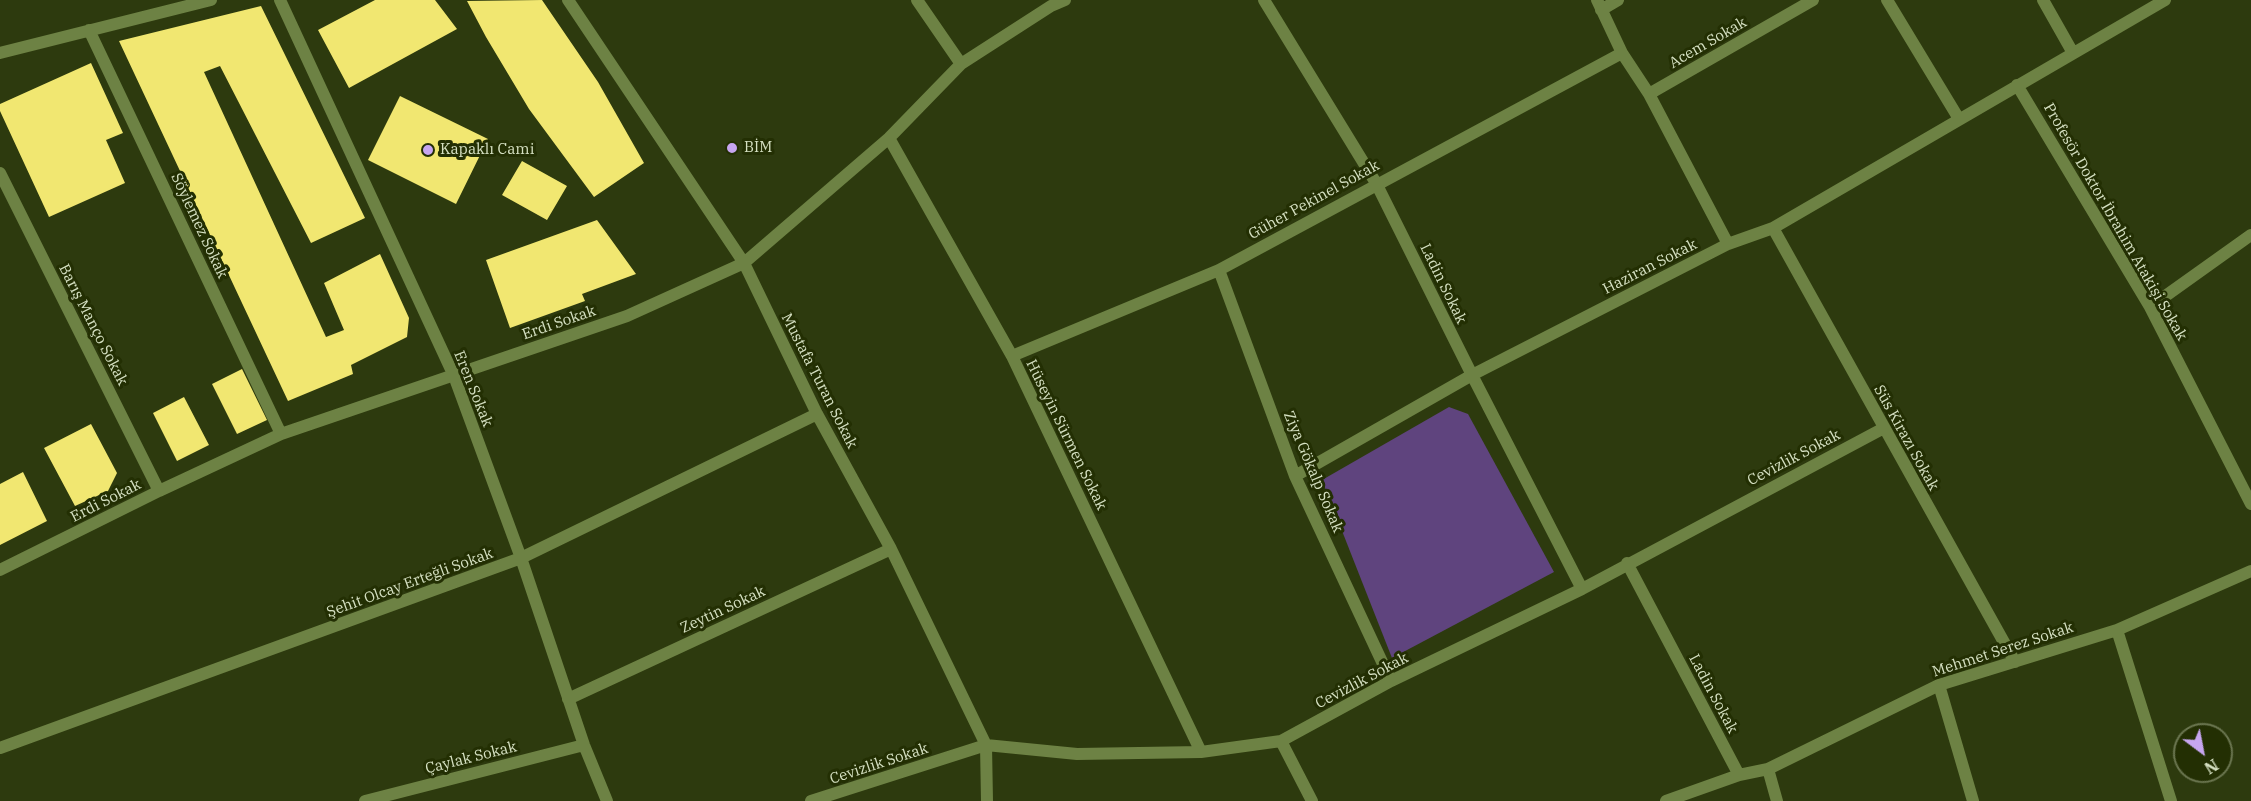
<!DOCTYPE html>
<meta charset="utf-8">
<style>
body{margin:0}
#map{position:relative;width:2251px;height:801px;overflow:hidden;background:#2d3a0e;font-family:"IBM Plex Serif",serif}
canvas{display:block}
.north{position:absolute;left:2173px;top:723px;width:60px;height:60px;box-sizing:border-box;background:#232f03;border:2px solid #6b7650;border-radius:50%;rotate:148deg;font-size:16px;font-weight:700;line-height:24px;text-align:center;color:#d6e1c3}
.north::after{content:'';display:block;margin:auto;width:21px;height:27px;background:#c7a6f0;clip-path:polygon(50% 0,100% 100%,50% 72%,0 100%)}
</style>
<div id="map">
<canvas width="2251" height="801"></canvas>
<div class="north">N</div>
</div>
<script>
const context = document.querySelector('canvas').getContext('2d');
context.lineJoin = 'round';
function paint(path, color) { context.fillStyle = color; context.fill(path, 'evenodd'); }
const shape = rows => new Path2D(rows.map(r => 'M' + r).join(''));
function trace(path, color, width, dash) { context.strokeStyle = color; context.lineWidth = width; context.lineCap = dash ? 'butt' : 'round'; context.setLineDash(dash || []); context.stroke(path); }
function write(font, color, halo, rows, align = 'center') {
  context.font = font + ' "IBM Plex Serif",serif'; context.lineWidth = 6; context.setLineDash([]); context.textBaseline = 'middle'; context.strokeStyle = halo; context.fillStyle = color; for (const [text, x, y, turn = 0] of rows) {
    context.save(); context.translate(x, y); context.rotate((+turn || 0) * Math.PI / 180); context.textAlign = isNaN(turn) ? turn : align; if (halo) context.strokeText(text, 0, 0); context.fillText(text, 0, 0); context.restore();
  }
}
const green = shape([
 [1449,407,1468,414,1554,572,1392,658,1322,480]
]);
const building = shape([
 [375,0,435,0,457,29,349,88,318,30],
 [542,0,598,82,644,163,594,197,529,109,486,37,467,1],
 [261,6,365,218,311,243,220,66,204,72,326,337,344,330,324,283,380,254,409,318,407,337,351,365,353,374,288,401,119,41],
 [91,63,123,133,106,140,125,183,49,217,0,111,0,104],
 [400,96,488,139,456,204,368,160],
 [522,161,567,186,547,220,502,195],
 [597,220,636,274,582,294,585,301,510,328,486,260],
 [242,369,267,420,237,434,212,384],
 [184,397,209,445,177,461,153,413],
 [91,424,117,473,108,491,75,506,44,448],
 [23,472,47,521,0,545,0,484]
]);
const minor = shape([
 [280,0,454,376,521,558,584,745,607,801],
 [568,0,744,263,817,414,891,549,986,745,987,801],
 [917,0,961,64],
 [1264,0,1376,183,1472,375,1582,589],
 [1597,0,1622,53,1649,94,1728,244],
 [1887,0,1959,119],
 [2043,0,2073,53],
 [1601,10,1618,0],
 [89,30,281,434],
 [0,53,211,0],
 [2017,85,2150,307,2251,504],
 [1649,94,1813,0],
 [889,138,1012,356,1201,752],
 [0,173,159,491],
 [1773,228,2015,662],
 [1219,270,1295,476,1391,681],
 [2150,307,2251,235],
 [1012,356,1219,270,1622,53],
 [1295,476,1472,375,1728,244,1773,228,2165,0],
 [1627,563,1739,775],
 [0,570,159,491,281,434,627,316,744,263,889,138,961,64,1051,6,1065,0],
 [2117,630,2171,801],
 [1939,685,1973,801],
 [568,699,891,549],
 [1281,741,1312,801],
 [0,748,521,558,817,414],
 [1768,769,1777,801],
 [365,801,584,745],
 [811,801,986,745,1077,754,1201,752,1281,741,1391,681,1582,589,1884,428],
 [1666,801,1739,775,1768,769,1939,685,2117,630,2251,571]
]);
const markers = [
 [732,148,6,"#c7a6f0"],
 [428,150,6,"#c7a6f0"]
];
const streetNames = [
 ["Acem Sokak",1708,43,-30],
 ["Güher Pekinel Sokak",1314,200,-29],
 ["Profesör Doktor İbrahim Atakişi Sokak",2115,222,60],
 ["Söylemez Sokak",199,226,65],
 ["Haziran Sokak",1650,267,-27],
 ["Ladin Sokak",1443,284,64],
 ["Erdi Sokak",559,323,-19],
 ["Barış Manço Sokak",93,325,63],
 ["Mustafa Turan Sokak",819,381,63],
 ["Eren Sokak",473,389,68],
 ["Hüseyin Sürmen Sokak",1066,435,64],
 ["Süs Kirazı Sokak",1906,438,61],
 ["Cevizlik Sokak",1794,458,-28],
 ["Ziya Gökalp Sokak",1313,472,67],
 ["Erdi Sokak",106,501,-27],
 ["Şehit Olcay Erteğli Sokak",410,583,-20],
 ["Zeytin Sokak",723,610,-25],
 ["Mehmet Serez Sokak",2003,650,-18],
 ["Cevizlik Sokak",1362,681,-28],
 ["Ladin Sokak",1713,694,62],
 ["Çaylak Sokak",471,758,-14],
 ["Cevizlik Sokak",879,764,-18]
];
const poiNames = [
 ["BİM",744,148],
 ["Kapaklı Cami",440,150]
];
paint(green, '#5f447e');
paint(building, '#f1e771');
trace(minor, '#6d8244', 12);
for (const [x, y, r, color] of markers) { const dot = new Path2D(); dot.arc(x, y, r, 0, 2 * Math.PI); context.fillStyle = color; context.fill(dot); trace(dot, '#232f03', 2); }
write('15px', '#d6e1c3', '#232f03', streetNames);
write('15px', '#d6e1c3', '#232f03', poiNames, 'left');
</script>
